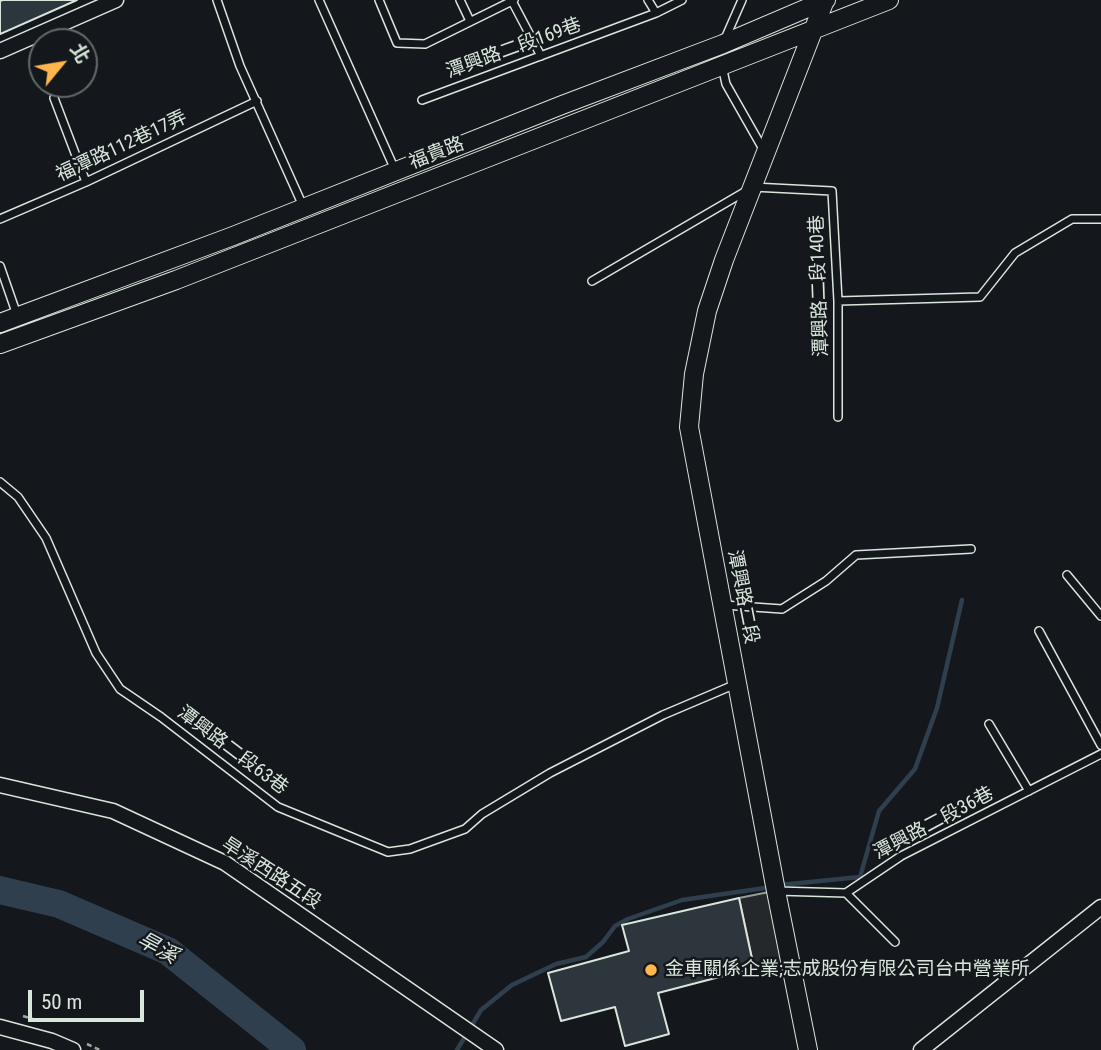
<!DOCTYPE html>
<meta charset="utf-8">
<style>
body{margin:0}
#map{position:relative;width:1101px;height:1050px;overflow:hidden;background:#14181c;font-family:"Roboto Condensed","Noto Sans TC",sans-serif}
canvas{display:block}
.north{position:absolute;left:28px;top:28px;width:70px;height:70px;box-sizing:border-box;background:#14181c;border:2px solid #626a69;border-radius:50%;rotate:60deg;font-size:19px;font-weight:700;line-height:28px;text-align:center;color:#d8e6dc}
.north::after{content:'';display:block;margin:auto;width:24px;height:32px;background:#ffb74d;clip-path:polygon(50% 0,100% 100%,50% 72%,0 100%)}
.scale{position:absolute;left:28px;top:990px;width:116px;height:32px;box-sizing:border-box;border:4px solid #d8e6dc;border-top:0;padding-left:9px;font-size:21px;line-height:24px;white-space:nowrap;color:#d8e6dc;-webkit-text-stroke:5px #14181c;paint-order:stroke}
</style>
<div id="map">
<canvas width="1101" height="1050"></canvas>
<div class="north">北</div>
<div class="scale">50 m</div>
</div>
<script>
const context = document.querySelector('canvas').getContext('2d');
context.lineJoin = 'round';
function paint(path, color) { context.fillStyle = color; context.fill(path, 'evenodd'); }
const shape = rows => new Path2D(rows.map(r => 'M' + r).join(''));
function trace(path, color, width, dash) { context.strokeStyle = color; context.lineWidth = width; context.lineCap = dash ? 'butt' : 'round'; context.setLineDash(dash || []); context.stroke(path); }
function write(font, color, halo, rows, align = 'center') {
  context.font = font + ' "Roboto Condensed","Noto Sans TC",sans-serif'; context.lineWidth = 5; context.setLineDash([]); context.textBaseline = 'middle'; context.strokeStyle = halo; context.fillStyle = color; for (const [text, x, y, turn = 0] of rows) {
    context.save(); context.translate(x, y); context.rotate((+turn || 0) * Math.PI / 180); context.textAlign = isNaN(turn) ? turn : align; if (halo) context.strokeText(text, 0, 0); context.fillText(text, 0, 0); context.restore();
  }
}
const parking = shape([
 [769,892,784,962,754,968,739,898,769,892]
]);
const stream = shape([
 [780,885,860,877,879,811,915,769,937,708,962,600],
 [457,1050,481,1010,512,985,556,964,586,957,603,942,615,926,628,919,682,900,772,887]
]);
const river = shape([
 [0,890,59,904,168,951,292,1050]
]);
const building = shape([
 [3,0,77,0,0,34,0,1,3,0],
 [739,898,754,968,658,993,669,1034,625,1046,615,1007,561,1021,548,973,629,951,622,925,739,898]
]);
const path = shape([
 [23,1016,36,1020],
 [87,1044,100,1050]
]);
const service = shape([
 [217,0,240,66,303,206],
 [319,0,396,172],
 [379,0,397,43,425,44,514,0],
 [460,0,470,21],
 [648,0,656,13],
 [512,1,541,56],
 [724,41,742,0],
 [722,66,726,84,763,149],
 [54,98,86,182],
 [422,100,656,13,682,0],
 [0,219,86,182,257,101],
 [0,266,17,315],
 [592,281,753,187,832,191,838,301,838,417],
 [838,301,980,297,1015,253,1072,219,1101,219],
 [0,482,18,497,46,538,96,653,120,689,161,717,278,807,388,852,410,849,465,829,482,814,550,773,663,715,736,684],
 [1067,575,1101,616],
 [724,605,782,609,826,581,856,555,971,549],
 [1039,631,1101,745],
 [989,724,1029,791],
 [777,891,846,893,901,856,1101,754],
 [846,893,895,942]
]);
const minor = shape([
 [0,51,116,0],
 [0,785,113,811,225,863,496,1050],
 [0,1027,52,1041,73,1050],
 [921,1050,1101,907]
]);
const tertiary = shape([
 [0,323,233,236,562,105,723,44,826,0],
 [0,344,176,280,889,0],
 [808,1050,776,891,689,427,694,374,707,311,724,260,825,0]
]);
const markers = [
 [651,970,7,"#ffb74d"]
];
const streetNames = [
 ["潭興路二段169巷",514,49,-20],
 ["福潭路112巷17弄",122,147,-25],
 ["福貴路",437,154,-21],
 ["潭興路二段140巷",820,286,-92],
 ["潭興路二段",742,597,79],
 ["潭興路二段63巷",232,751,37],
 ["潭興路二段36巷",934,824,-28],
 ["旱溪西路五段",271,874,33]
];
const poiNames = [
 ["金車關係企業;志成股份有限公司台中營業所",665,970]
];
const waterNames = [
 ["旱溪",157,949,28]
];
paint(parking, '#24282b');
trace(parking, '#939e99', 2);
trace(stream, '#2f3f4d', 4.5);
trace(river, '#2f3f4d', 28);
paint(building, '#2c363c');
trace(building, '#d8e6dc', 2);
trace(service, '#d8e6dc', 10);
trace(minor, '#d8e6dc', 17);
trace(tertiary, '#d8e6dc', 20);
trace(path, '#9da8a2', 2.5, [5, 3.5]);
trace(service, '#14181c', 7);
trace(minor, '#14181c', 14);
trace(tertiary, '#14181c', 18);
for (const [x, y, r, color] of markers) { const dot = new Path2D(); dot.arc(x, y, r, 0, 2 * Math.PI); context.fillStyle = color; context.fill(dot); trace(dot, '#14181c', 2.5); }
write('19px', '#d8e6dc', '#14181c', streetNames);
write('19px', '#d8e6dc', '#14181c', poiNames, 'left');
write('italic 21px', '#d8e6dc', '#14181c', waterNames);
</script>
